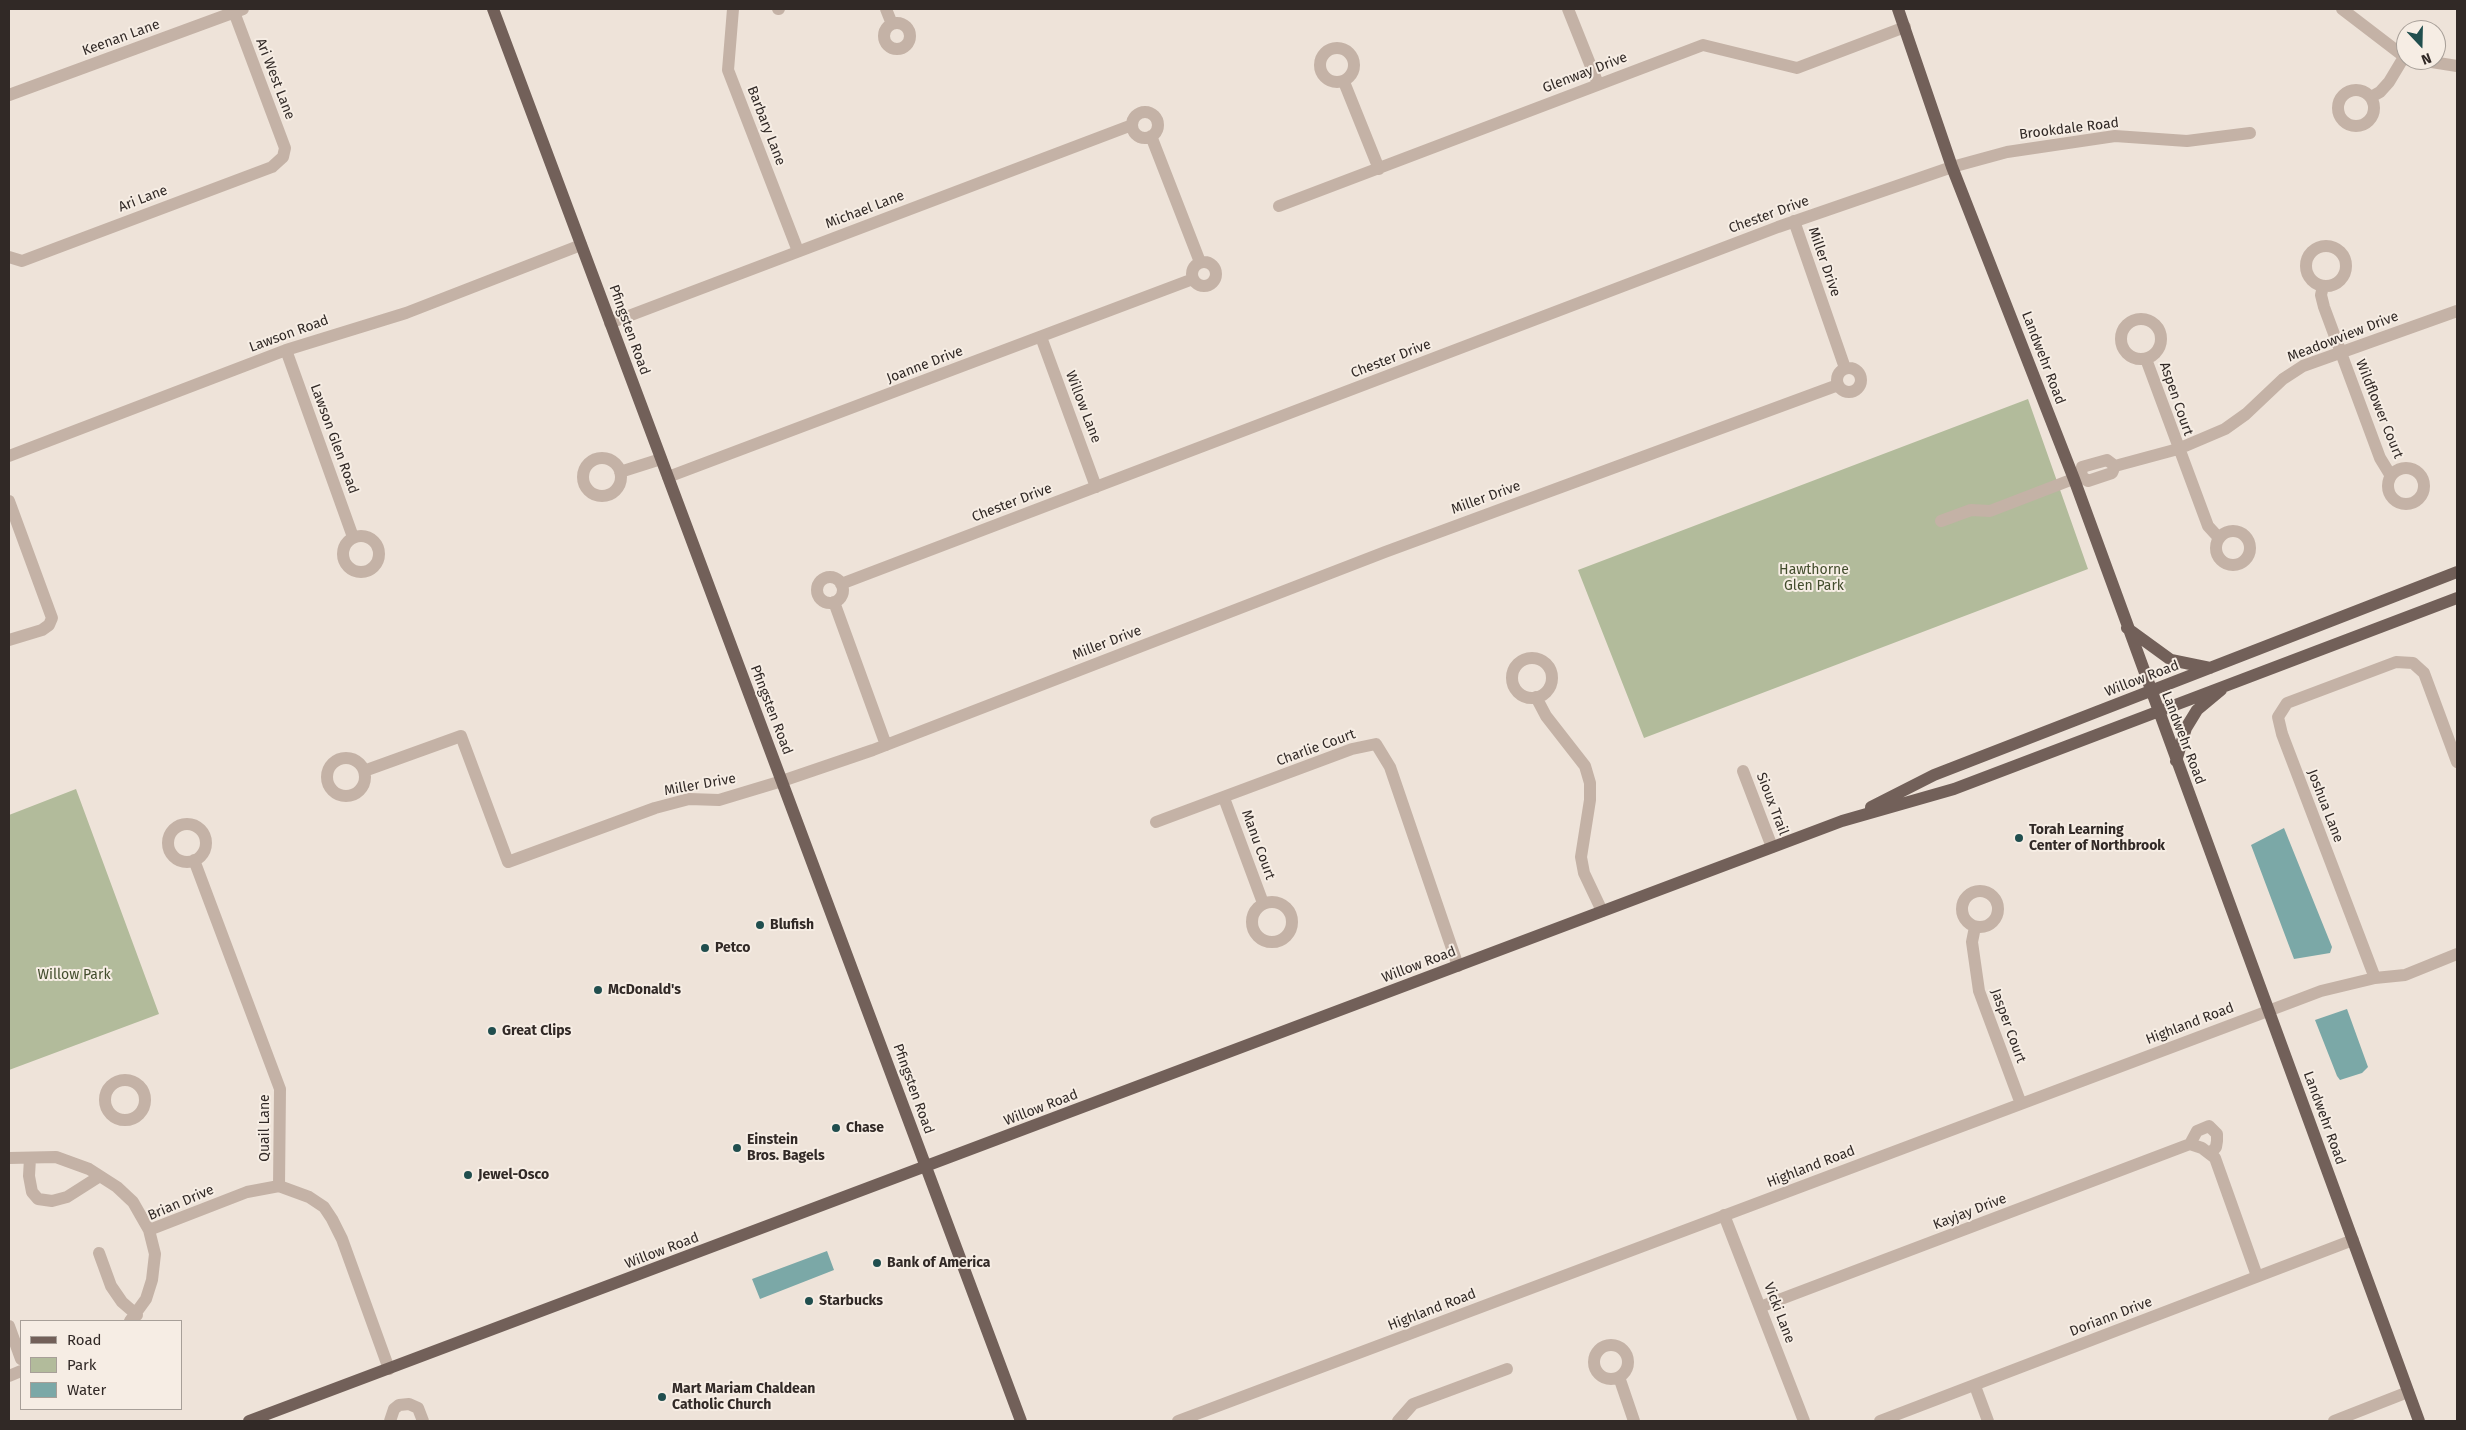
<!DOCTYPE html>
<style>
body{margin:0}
#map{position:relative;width:2466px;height:1430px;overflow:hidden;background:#eee3d9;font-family:"Fira Sans",sans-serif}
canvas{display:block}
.frame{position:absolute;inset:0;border:10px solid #312926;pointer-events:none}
.legend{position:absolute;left:20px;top:1320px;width:162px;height:90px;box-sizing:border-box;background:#f6ede4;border:1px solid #a79f98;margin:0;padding:6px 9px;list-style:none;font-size:15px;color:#312926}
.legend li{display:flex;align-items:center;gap:10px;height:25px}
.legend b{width:25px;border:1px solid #a79f98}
.north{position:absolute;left:2396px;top:20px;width:50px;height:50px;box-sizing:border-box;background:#f6ede4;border:1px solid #a79f98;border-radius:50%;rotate:159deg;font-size:14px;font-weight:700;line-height:20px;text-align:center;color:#312926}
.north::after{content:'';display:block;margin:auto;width:18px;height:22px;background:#204e4e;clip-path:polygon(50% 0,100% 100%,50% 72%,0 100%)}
</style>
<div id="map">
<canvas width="2466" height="1430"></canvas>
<div class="frame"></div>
<ul class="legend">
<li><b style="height:6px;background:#726059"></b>Road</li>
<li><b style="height:14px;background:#b2bb9b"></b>Park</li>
<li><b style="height:14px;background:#7ba8a7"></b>Water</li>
</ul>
<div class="north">N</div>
</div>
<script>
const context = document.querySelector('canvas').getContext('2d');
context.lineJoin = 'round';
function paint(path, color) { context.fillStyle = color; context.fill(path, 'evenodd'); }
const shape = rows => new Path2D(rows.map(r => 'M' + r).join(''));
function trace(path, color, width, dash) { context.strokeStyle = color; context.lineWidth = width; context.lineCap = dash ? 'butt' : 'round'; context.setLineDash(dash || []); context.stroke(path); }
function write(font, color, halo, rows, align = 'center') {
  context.font = font + ' "Fira Sans",sans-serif'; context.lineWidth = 4; context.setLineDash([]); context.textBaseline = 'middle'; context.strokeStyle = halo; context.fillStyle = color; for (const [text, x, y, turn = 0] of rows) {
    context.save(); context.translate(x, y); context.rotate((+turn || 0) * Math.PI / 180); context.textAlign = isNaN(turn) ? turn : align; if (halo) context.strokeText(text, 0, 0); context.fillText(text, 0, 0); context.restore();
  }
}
const green = shape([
 [2028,399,2088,569,1644,738,1578,570],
 [76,789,159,1014,9,1070,9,815]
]);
const water = shape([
 [2284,828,2332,947,2330,953,2294,959,2251,845],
 [2347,1009,2368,1067,2362,1073,2340,1080,2337,1076,2315,1020],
 [827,1251,834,1270,760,1299,752,1279]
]);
const minor = shape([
 [733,9,728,70,798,251],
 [778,9,779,9],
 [886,9,892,24],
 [1568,9,1598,84],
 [2342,9,2406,58],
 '884 36a13 13 0 1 1 26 0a13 13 0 1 1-26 0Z',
 '1320 65a17 17 0 1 1 34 0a17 17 0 1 1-34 0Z',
 [2419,60,2457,66],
 [1344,82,1379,169],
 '2338 108a18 18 0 1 1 36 0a18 18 0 1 1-36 0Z',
 [9,95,243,9],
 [2371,97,2380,92,2389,82,2404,57],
 '1132 125a13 13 0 1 1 26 0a13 13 0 1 1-26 0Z',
 [1151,136,1200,262],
 [1279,206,1703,45,1797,68,1905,27],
 [1794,221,1845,368],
 '2306 266a20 20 0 1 1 40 0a20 20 0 1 1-40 0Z',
 [9,257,22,261,272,167,283,157,285,148,234,12],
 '1192 274a12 12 0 1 1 24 0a12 12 0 1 1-24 0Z',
 [2323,286,2321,295,2324,307,2380,458,2391,476],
 '2121 339a20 20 0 1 1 40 0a20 20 0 1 1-40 0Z',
 [610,323,1132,125],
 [1041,337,1096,487],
 [286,350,353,537],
 [2146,359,2208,526,2219,538],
 '1837 380a12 12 0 1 1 24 0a12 12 0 1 1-24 0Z',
 [9,456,286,350,406,313,581,245],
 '583 477a19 19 0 1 1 38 0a19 19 0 1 1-38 0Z',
 [2115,466,2178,449,2225,429,2246,414,2283,379,2303,366,2457,311],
 '2388 486a18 18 0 1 1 36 0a18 18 0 1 1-36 0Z',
 [620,472,661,459],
 [2081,476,2082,467,2089,465,2107,460,2115,466],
 [2081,476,2088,481,2112,473,2115,466],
 [668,477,1193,279],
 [9,501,52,618,49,625,42,630,9,640],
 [1941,521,1971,510,1990,511,2081,476],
 '2216 548a17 17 0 1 1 34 0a17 17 0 1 1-34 0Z',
 '343 554a18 18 0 1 1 36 0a18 18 0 1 1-36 0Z',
 '817 590a13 13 0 1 1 26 0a13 13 0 1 1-26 0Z',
 [841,584,1778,227,1952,167,2007,152,2115,136,2187,141,2250,133],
 [834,602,886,745],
 '1512 678a20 20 0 1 1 40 0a20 20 0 1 1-40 0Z',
 [1536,697,1546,716,1585,766,1590,783,1590,800,1581,857,1584,873,1602,911],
 '327 777a19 19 0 1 1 38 0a19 19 0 1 1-38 0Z',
 [364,771,461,736,508,862,655,808,689,799,719,800,782,781,873,750,1385,552,1838,385],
 [1743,771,1772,847],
 [1224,798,1263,903],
 [1156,822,1352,749,1376,744,1390,767,1458,966],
 '168 843a19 19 0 1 1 38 0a19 19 0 1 1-38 0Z',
 [194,860,280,1089,279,1186,309,1197,324,1207,332,1219,342,1239,389,1369],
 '1962 909a18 18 0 1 1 36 0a18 18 0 1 1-36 0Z',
 '1252 922a20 20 0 1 1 40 0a20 20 0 1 1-40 0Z',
 [1975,927,1972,942,1979,991,2021,1104],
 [2375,978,2282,734,2278,717,2287,703,2396,662,2413,663,2424,673,2457,762],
 '105 1100a20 20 0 1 1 40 0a20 20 0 1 1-40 0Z',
 [2190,1144,2197,1131,2209,1126,2217,1134,2217,1141,2216,1147,2210,1154],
 [9,1158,56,1157,89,1169,117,1187,133,1202,149,1230],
 [30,1158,29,1176,32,1192,38,1199,52,1201,67,1197,100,1176],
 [1724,1215,1804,1421],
 [99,1253,111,1286,122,1302,137,1315],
 [1760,1307,2190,1144,2202,1148,2215,1158,2257,1276],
 [130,1321,146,1299,152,1280,155,1254,149,1230,247,1192,279,1186],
 [9,1326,21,1359],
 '1594 1362a17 17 0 1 1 34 0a17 17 0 1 1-34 0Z',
 [9,1376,21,1371],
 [1619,1377,1634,1421],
 [1975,1386,1988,1421],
 [390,1421,394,1409,399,1405,409,1404,418,1408,423,1421],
 [1178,1421,2292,1002,2321,991,2375,978,2405,975,2457,954],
 [1398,1421,1413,1404,1507,1369],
 [1880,1421,2353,1240],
 [2334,1421,2408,1392]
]);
const major = shape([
 [493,9,1021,1421],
 [1898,9,1952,167,2074,479,2419,1421],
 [2127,628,2171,660,2210,668],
 [2176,761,2186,728,2197,710,2221,690],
 [1871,807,1934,775,2457,572],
 [249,1421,1842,821,1954,789,2457,598]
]);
const markers = [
 [2019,838,5,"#204e4e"],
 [760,925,5,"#204e4e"],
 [705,948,5,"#204e4e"],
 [598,990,5,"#204e4e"],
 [492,1031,5,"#204e4e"],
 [836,1128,5,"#204e4e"],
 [737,1148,5,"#204e4e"],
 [468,1175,5,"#204e4e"],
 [877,1263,5,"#204e4e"],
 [809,1301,5,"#204e4e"],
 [662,1397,5,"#204e4e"]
];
const streetNames = [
 ["Keenan Lane",121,38,-20],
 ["Glenway Drive",1585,73,-21],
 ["Ari West Lane",275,79,69],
 ["Barbary Lane",766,126,69],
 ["Brookdale Road",2069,129,-7],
 ["Ari Lane",143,199,-21],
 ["Michael Lane",865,210,-21],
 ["Chester Drive",1769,215,-20],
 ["Miller Drive",1824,262,71],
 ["Pfingsten Road",629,330,70],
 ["Lawson Road",289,334,-20],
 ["Meadowview Drive",2343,337,-21],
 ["Landwehr Road",2043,358,69],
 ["Chester Drive",1391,359,-21],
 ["Joanne Drive",925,365,-21],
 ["Aspen Court",2176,399,71],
 ["Willow Lane",1083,407,69],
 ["Wildflower Court",2379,409,68],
 ["Lawson Glen Road",334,439,70],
 ["Miller Drive",1486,498,-20],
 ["Chester Drive",1012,503,-21],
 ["Miller Drive",1107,643,-21],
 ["Willow Road",2142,679,-21],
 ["Pfingsten Road",771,710,69],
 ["Landwehr Road",2183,738,69],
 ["Charlie Court",1316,748,-20],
 ["Miller Drive",700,785,-10],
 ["Sioux Trail",1772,804,69],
 ["Joshua Lane",2325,806,69],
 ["Manu Court",1258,845,70],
 ["Willow Road",1419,965,-21],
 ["Highland Road",2190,1024,-21],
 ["Jasper Court",2008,1026,70],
 ["Pfingsten Road",913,1089,70],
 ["Willow Road",1041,1108,-21],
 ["Landwehr Road",2324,1118,70],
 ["Quail Lane",265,1128,-90],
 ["Highland Road",1811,1167,-21],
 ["Brian Drive",181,1203,-23],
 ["Kayjay Drive",1970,1212,-21],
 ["Willow Road",662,1251,-21],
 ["Highland Road",1432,1310,-21],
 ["Vicki Lane",1779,1313,69],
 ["Doriann Drive",2111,1317,-21]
];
const parkNames = [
 ["Hawthorne",1814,570],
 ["Glen Park",1814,586],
 ["Willow Park",74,975]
];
const poiNames = [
 ["Torah Learning",2029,830],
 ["Center of Northbrook",2029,846],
 ["Blufish",770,925],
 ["Petco",715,948],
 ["McDonald's",608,990],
 ["Great Clips",502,1031],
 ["Chase",846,1128],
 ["Einstein",747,1140],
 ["Bros. Bagels",747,1156],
 ["Jewel-Osco",478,1175],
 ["Bank of America",887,1263],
 ["Starbucks",819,1301],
 ["Mart Mariam Chaldean",672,1389],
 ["Catholic Church",672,1405]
];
paint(green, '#b2bb9b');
paint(water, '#7ba8a7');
trace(minor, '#c4b2a6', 12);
trace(major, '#726059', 12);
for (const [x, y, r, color] of markers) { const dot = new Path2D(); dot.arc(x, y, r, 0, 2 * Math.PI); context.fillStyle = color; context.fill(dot); trace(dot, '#f6ede4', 2); }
write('14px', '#312926', '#f6ede4', streetNames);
write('14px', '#434d2d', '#f6ede4', parkNames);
write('bold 14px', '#312926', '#f6ede4', poiNames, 'left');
</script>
